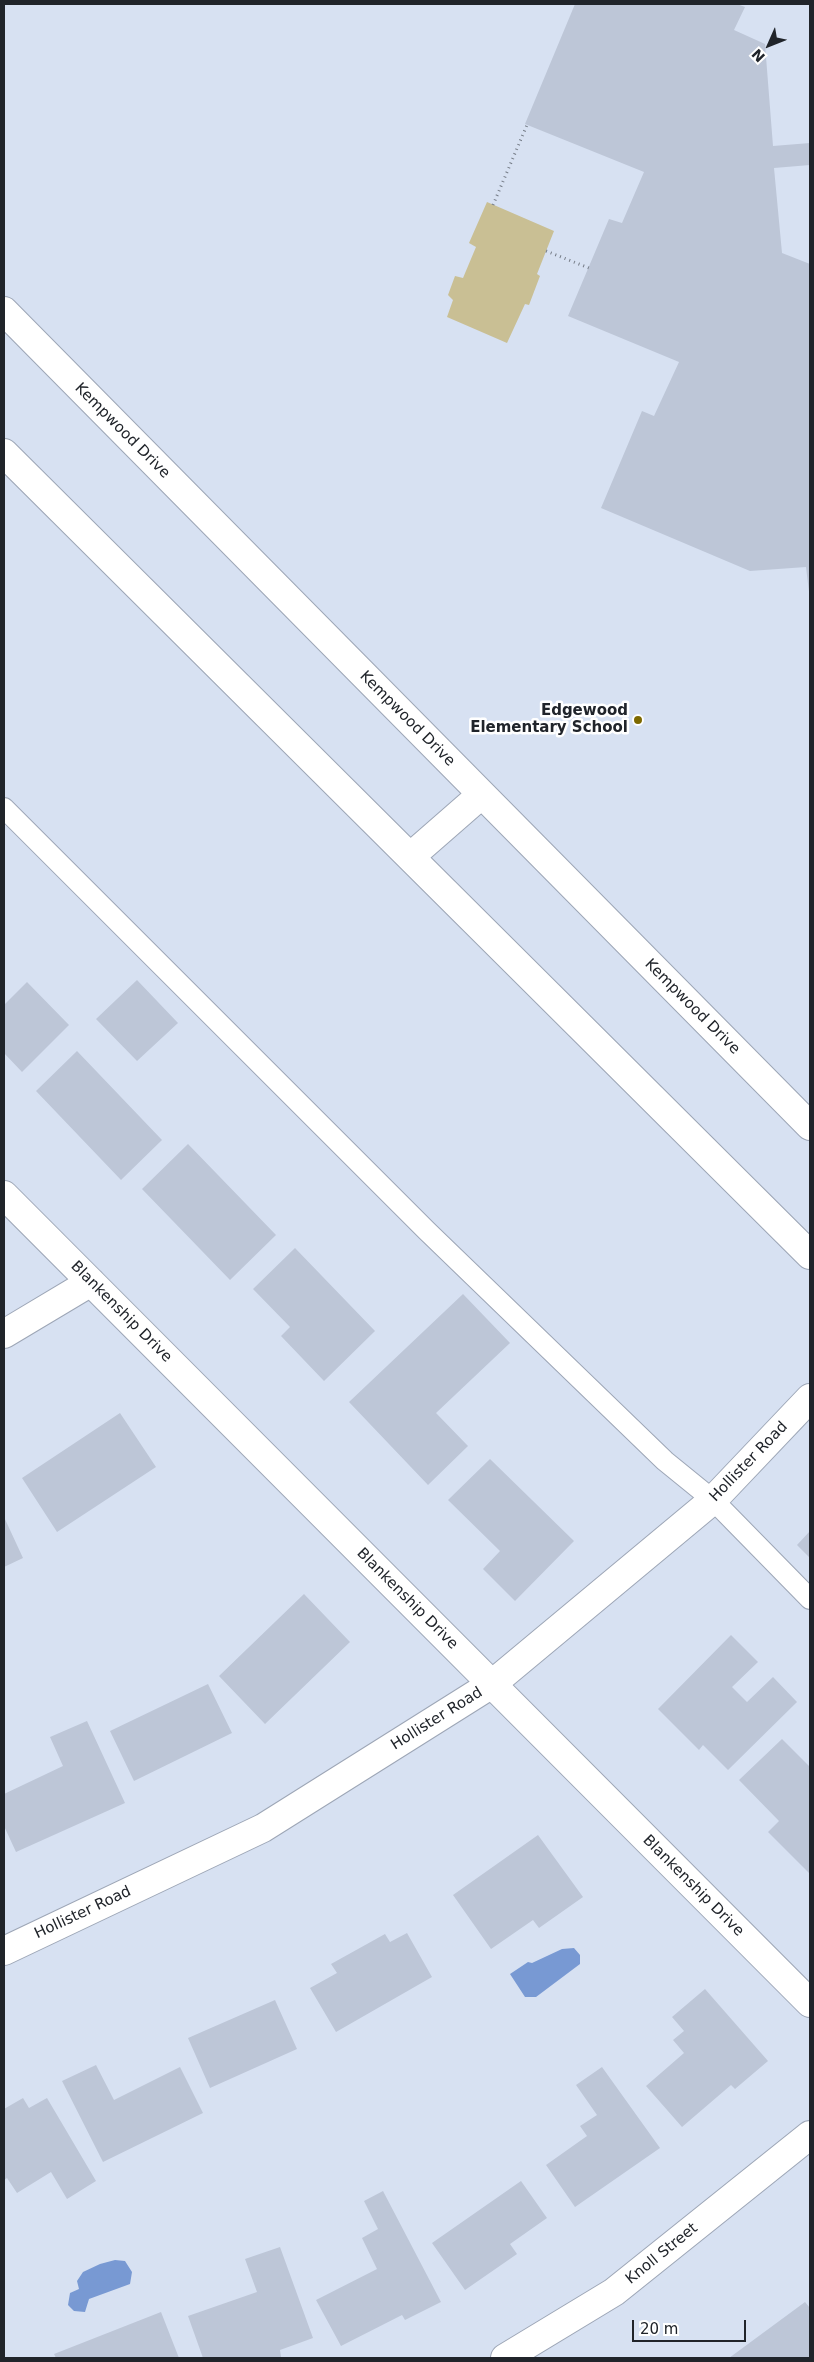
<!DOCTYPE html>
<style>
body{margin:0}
#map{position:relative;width:814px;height:2362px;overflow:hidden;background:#d7e1f2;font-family:"DejaVu Sans",sans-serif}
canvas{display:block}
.frame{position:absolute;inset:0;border:5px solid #20242a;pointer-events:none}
.north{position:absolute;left:744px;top:20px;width:50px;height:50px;-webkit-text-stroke:4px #fff;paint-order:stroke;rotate:226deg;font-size:14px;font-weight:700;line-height:20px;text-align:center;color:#20242a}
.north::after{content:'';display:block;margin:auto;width:18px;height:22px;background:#20242a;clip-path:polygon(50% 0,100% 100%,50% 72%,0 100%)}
.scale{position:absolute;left:632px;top:2320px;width:114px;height:22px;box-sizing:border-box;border:2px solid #20242a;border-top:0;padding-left:6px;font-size:15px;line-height:18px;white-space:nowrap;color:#20242a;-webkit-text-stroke:4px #fff;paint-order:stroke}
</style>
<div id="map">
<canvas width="814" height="2362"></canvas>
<div class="frame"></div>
<div class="north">N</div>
<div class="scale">20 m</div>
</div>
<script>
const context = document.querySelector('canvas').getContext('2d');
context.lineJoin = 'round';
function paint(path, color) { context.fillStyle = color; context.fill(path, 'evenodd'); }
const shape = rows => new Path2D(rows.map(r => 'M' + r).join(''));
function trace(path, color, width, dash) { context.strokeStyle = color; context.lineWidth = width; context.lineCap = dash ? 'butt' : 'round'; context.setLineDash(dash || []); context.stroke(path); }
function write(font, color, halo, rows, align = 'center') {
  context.font = font + ' "DejaVu Sans",sans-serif'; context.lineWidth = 5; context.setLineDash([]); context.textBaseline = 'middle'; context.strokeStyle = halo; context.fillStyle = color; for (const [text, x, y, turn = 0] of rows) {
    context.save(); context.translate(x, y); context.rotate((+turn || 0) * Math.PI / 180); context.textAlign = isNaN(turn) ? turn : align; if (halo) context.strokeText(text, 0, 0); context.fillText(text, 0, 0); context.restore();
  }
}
const green = shape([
 [487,202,554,231,537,274,540,276,529,305,525,304,507,343,447,317,453,300,448,295,455,276,463,278,476,247,469,243]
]);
const water = shape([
 [574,1948,580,1955,580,1964,536,1997,525,1997,510,1974,528,1962,532,1963,562,1949],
 [115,2260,125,2261,132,2272,130,2284,89,2299,85,2312,74,2311,68,2305,70,2293,79,2289,77,2281,83,2272,100,2264]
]);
const building = shape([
 [575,4,737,4,745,7,734,30,765,44,773,146,810,143,810,165,774,168,782,253,810,264,810,600,806,567,750,571,601,508,642,411,654,416,679,362,568,316,609,219,622,223,644,172,525,124],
 [137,980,178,1023,137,1061,96,1019],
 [27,982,69,1025,22,1072,4,1053,4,1005],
 [77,1051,162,1140,121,1180,36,1091],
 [188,1144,276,1235,230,1280,142,1189],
 [295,1248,375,1331,324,1381,281,1336,290,1327,253,1289],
 [463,1294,510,1343,436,1413,468,1446,428,1485,349,1402],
 [120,1413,156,1467,57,1532,22,1478],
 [490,1459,574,1541,515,1601,483,1569,500,1551,448,1500],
 [4,1517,23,1558,4,1567],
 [810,1531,810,1558,797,1545],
 [304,1594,350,1642,265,1724,219,1676],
 [731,1635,758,1662,732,1687,747,1702,773,1677,797,1702,728,1770,703,1745,699,1750,658,1709],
 [208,1684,232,1733,134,1781,110,1731],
 [87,1721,125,1803,16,1852,4,1826,4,1794,63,1766,50,1737],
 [782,1739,810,1767,810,1874,768,1832,779,1821,739,1780],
 [538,1835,583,1897,539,1928,533,1920,491,1949,453,1895],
 [407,1933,432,1977,336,2032,310,1988,337,1973,331,1964,385,1934,390,1942],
 [705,1989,768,2061,735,2089,731,2085,682,2127,646,2086,684,2053,673,2040,684,2031,672,2017],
 [275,2000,297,2049,210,2088,188,2038],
 [96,2065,114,2100,180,2067,203,2113,103,2162,62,2081],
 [602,2067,660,2148,575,2207,546,2165,587,2136,580,2126,597,2115,576,2085],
 [23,2098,29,2108,47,2098,96,2181,67,2199,51,2172,17,2193,7,2178,4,2180,4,2109],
 [521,2181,547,2218,510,2244,517,2254,465,2290,432,2243],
 [383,2191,441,2302,405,2320,402,2315,341,2346,316,2300,377,2269,362,2238,378,2229,364,2201],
 [280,2247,313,2338,280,2350,281,2357,277,2358,203,2358,188,2316,257,2292,245,2259],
 [805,2302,810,2308,810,2356,808,2358,729,2358],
 [161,2312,179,2358,56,2358,54,2354]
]);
const path = shape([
 [493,205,527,125],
 [546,251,589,268]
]);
const service = shape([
 [4,808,427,1231,665,1461,713,1500,810,1599]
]);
const minor = shape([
 [4,1195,810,2003],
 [4,1334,91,1282],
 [505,2358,614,2292,810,2135]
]);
const tertiary = shape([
 [4,1951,263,1828,492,1684,713,1500,810,1398]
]);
const secondary = shape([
 [4,311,810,1126],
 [4,453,810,1255],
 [410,857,481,795]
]);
const markers = [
 [638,720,5,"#7d6900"]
];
const streetNames = [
 ["Kempwood Drive",122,431,45],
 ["Kempwood Drive",407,719,45],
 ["Kempwood Drive",692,1007,45],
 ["Blankenship Drive",121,1312,45],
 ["Hollister Road",749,1462,-46],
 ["Blankenship Drive",407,1599,45],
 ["Hollister Road",437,1719,-32],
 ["Blankenship Drive",693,1886,45],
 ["Hollister Road",83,1913,-25],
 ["Knoll Street",662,2254,-39]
];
const poiNames = [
 ["Edgewood",628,711],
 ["Elementary School",628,728]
];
paint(green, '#c9bf94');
paint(water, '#7899d3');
paint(building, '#bdc6d7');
trace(service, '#9da6b6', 22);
trace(minor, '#9da6b6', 30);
trace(tertiary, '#9da6b6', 30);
trace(secondary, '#9da6b6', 30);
trace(path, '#757c87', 3, [1, 4]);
trace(service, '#fff', 20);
trace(minor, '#fff', 28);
trace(tertiary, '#fff', 28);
trace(secondary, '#fff', 28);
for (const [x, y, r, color] of markers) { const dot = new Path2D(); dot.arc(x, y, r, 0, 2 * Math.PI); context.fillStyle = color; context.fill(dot); trace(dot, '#fff', 2); }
write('15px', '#20242a', '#fff', streetNames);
write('bold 15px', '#20242a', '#fff', poiNames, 'right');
</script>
